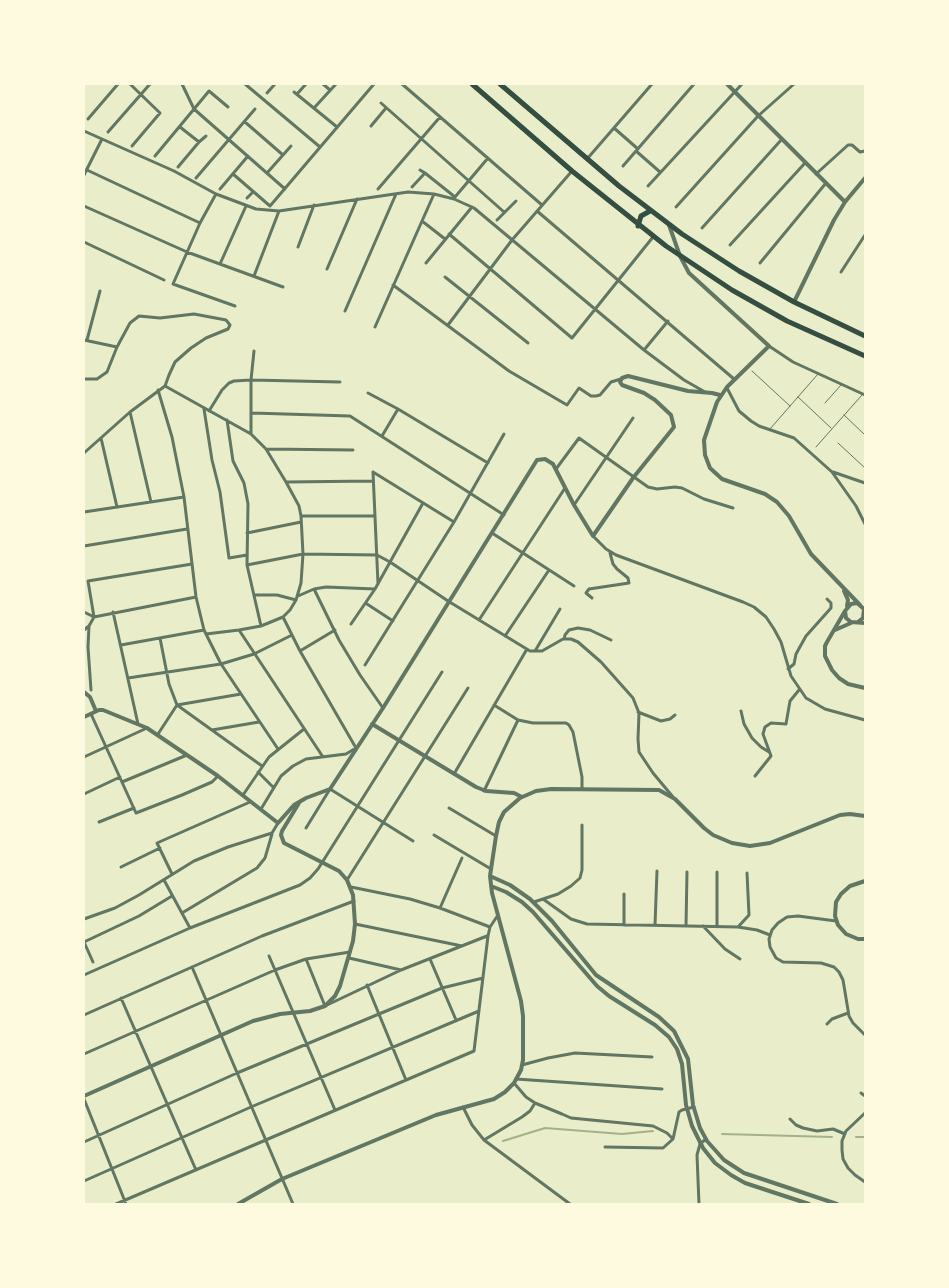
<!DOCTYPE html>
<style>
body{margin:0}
#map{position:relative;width:949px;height:1288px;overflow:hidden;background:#e9edc9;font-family:"PT Sans",sans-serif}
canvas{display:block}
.frame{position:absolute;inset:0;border:85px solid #fefae0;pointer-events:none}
</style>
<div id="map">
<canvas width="949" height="1288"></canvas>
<div class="frame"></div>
</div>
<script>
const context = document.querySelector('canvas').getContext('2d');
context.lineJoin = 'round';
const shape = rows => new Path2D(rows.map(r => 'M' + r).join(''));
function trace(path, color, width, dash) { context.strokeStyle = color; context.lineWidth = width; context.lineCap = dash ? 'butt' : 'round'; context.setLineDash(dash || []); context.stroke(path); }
const stream = shape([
 [722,1134,832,1137],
 [856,1137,865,1137],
 [503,1141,545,1128,622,1134,653,1131]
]);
const service = shape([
 [752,371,790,406],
 [798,397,831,428],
 [825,403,841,385],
 [844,415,865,435],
 [770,429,818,374],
 [838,443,865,468],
 [816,447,862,395]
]);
const minor = shape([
 [130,84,160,113,132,146],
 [182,84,194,109,285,189],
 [245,84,320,147],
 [323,84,330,90],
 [402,84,542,205],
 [294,92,337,127],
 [267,93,275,84],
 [297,94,306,84],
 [381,103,504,212],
 [314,108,336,84],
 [88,119,118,84],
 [245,122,283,155],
 [371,126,386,108],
 [180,127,199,142],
 [614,128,638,149],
 [84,131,174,171,216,194,256,209,279,211,408,192,434,194,454,199,474,208,644,350,684,380,705,392],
 [108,132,150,84],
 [636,151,660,172],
 [155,156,209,91,228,107],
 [587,159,652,84],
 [623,166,694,84],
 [178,167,199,142,206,136],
 [87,170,200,223],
 [267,173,291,146],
 [425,173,455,197,488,158],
 [233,174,270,206,374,84],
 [816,174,848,145,852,145,860,152,865,151],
 [84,175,102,139],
 [196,178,255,109],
 [648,186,742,84],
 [412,187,425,173,420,170],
 [220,189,248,156],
 [378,189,440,117],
 [216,194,200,223,173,284,235,306],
 [247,198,253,192],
 [84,206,187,252,283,287],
 [676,207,758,116,794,84],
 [537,211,734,379],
 [497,220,516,201],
 [422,221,445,239],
 [702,228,782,139],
 [449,234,572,338,653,237],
 [84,242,164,280],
 [730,245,805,163],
 [298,247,314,205],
 [426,263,472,207],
 [760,263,826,183],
 [220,264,246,206],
 [327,269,357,199],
 [841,272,865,235],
 [254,276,279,211],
 [445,277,528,343],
 [393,285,509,371,567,405,579,388,591,396,596,396,600,395,611,382,621,379],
 [345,311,396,194],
 [448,325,512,240,572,171],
 [375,327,434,194],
 [84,340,117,347],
 [87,340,100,291],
 [769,346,793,362,865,395],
 [644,350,668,321],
 [84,379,97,379,107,372,117,347,130,323,139,316,160,318,194,314,226,320,230,325,228,329,206,338,191,348,175,362,169,375,165,386,130,412,84,453],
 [165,386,251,434,266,449,286,482,299,506,301,516,303,554,301,583,296,600,290,610,283,617,261,626,239,630,206,634],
 [727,388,739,411,751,421,759,426,794,438,832,472,856,506,865,524],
 [158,390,172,437,184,497,196,597,204,630,221,664,278,749],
 [368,393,398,409,488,463],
 [204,409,212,460,220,492,229,558,247,555],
 [209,411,222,390,229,383,234,381,251,380,340,382],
 [130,412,151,502],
 [252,413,350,416,504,515],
 [227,420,233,461,244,483,248,504,247,565,261,626],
 [251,434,251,380,254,351],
 [382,436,398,409],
 [101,438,117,507],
 [266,449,353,450],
 [556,469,579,438,648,487,657,489,675,487,682,488,704,499,733,508],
 [373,472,378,584],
 [373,472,454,522],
 [833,472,865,483],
 [286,482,373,481],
 [574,505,633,418],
 [84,512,184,497],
 [301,516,375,516],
 [247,533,301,522],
 [492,533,574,586],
 [593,536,606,549,616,555,743,602,754,607,766,617,774,629,781,642,791,676,806,698,825,709,865,720],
 [84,546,187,529],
 [247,565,303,554,377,555,390,562,448,601,530,651,542,651,563,639,571,639,578,642,601,662,633,698,639,713,638,739,639,752,653,773,673,797],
 [314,589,339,640,360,675,383,708],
 [255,595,277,595,296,600],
 [298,596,314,589,326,587,375,589],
 [592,598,586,593,589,589,629,583,628,578,617,569,613,564,610,553],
 [367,604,393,621],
 [84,612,94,617],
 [113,612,138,724],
 [94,617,88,581,192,564],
 [94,617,196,597],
 [479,620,565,488],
 [351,624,375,589,423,503],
 [89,626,88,647,91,690],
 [84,630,89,626,94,617],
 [239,630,323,757],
 [505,636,549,570],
 [160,638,169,684,177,705,262,766],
 [564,639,565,635,569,630,578,628,590,630,611,640],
 [121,645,204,630],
 [300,651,335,630],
 [535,651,560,609],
 [365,665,454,522,504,434],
 [788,669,794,664,796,654,806,636,831,608,831,603,827,599],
 [128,678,221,664,254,654,292,635],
 [494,705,518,720,533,723,566,723,569,725,573,732,582,777,582,789],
 [741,711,744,724,752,738,761,747,769,752],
 [638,712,661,721,670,719,675,715],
 [91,714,136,813,182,795,212,782,218,776],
 [212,730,259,722],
 [158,734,177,705,241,694],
 [84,757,147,728],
 [258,772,273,787],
 [454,774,527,649],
 [755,776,771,756,763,734,765,727,771,723,786,724,790,701,799,690],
 [122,782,187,755],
 [484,791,518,720],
 [84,794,120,777],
 [243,795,269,757,304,729],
 [449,808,496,836],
 [261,809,281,776,293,766,306,759,346,754,356,748,300,651,283,617],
 [99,822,134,808],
 [306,828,330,789,413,841],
 [434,835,491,869],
 [121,867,160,848],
 [172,874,157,843,250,802],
 [164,880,190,928],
 [347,880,468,688],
 [351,887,410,899,440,908,490,927],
 [543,899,571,919,587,924,738,927,757,930,770,935],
 [534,902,558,894,571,886,580,878,582,870,582,825],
 [440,908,462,858],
 [182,913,257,868,265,858,272,834],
 [84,919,115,908,139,895,194,861,228,847,272,833,278,823],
 [836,921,798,916,787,917,778,923,772,930,769,939,770,947,776,958,783,962,821,963,834,967,839,972,843,980,849,1016,853,1023,865,1035],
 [355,924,462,946],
 [624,925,624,894],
 [655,925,657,871],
 [686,926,687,872],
 [703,926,725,949,740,959],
 [717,926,717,872],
 [738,927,749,915,747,873],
 [84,942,139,916,172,896],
 [84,942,93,962],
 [269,956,335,1110],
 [349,958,401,970],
 [306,959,325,1006,401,970,487,936],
 [430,959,456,1020],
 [192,967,293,1204],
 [84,975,190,928,300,885,310,878,318,869,442,672],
 [367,985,406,1080],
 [121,998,196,1170],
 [84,1015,262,936,354,901],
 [827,1024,832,1019,848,1013],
 [84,1054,275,970,306,959,350,952],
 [522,1065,548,1058,575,1053,652,1057],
 [516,1079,662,1089],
 [514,1083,526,1097,535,1103,562,1114,571,1118,653,1126,667,1133,673,1139],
 [861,1093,865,1096],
 [84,1099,126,1204],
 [463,1107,472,1125,484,1140,570,1204],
 [865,1113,846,1131,842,1141,842,1150,843,1159,848,1168,855,1175,865,1182],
 [790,1119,796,1125,803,1128,817,1131,833,1129,845,1134],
 [484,1140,522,1117,530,1111,535,1103],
 [84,1142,237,1073,379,1014,442,988,483,978],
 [605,1147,663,1148,673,1139,679,1112,682,1110,694,1107],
 [84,1181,251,1107,479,1011],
 [116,1204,474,1051,488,936,490,927,498,915],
 [699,1204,697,1155,700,1144,706,1139]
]);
const tertiary = shape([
 [727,84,845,202],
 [669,225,680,256,689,273,769,346,727,387,717,402,704,440,705,455,710,468,722,479,765,494,777,502,789,516,811,554,860,605],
 [794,302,834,220,845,202,865,178],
 [844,591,848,600,847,606],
 [845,611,827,642,825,646,825,656,832,670,839,678,848,684,865,688],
 [858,622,863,618,864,609,857,603,851,604,845,611,846,618,851,622,865,623],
 [835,630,851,623],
 [84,692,90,697,96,711],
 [84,717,99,710,103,710,147,728,218,776,278,823,294,805,306,798,330,789,383,708,537,460,545,459,553,464,574,505,593,536,633,478,674,427,671,415,655,400,644,393,622,385,620,382,622,378,628,376,688,391,712,393,720,395],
 [372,724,476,787,486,791,514,793,522,797],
 [490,876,510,885,530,899,552,921,596,975,659,1017,674,1031,688,1059,693,1105,700,1128,707,1141,724,1160,744,1173,837,1204],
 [865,881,850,886,841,894,836,902,835,916,838,925,846,934,858,939,865,939],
 [491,886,506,892,522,902,533,912,597,986,609,996,655,1025,669,1037,677,1049,682,1064,686,1105,692,1126,703,1148,715,1163,731,1175,745,1183,809,1204],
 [84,1096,253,1021,280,1014,310,1011,325,1006,335,996,340,986,353,941,355,924,353,895,347,880,339,871,284,843,281,835,282,831,299,803],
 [238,1204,282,1179,436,1115,494,1099,505,1092,514,1083,521,1070,523,1060,523,1016,521,1001,492,893,490,876,496,836,499,822,504,812,520,798,536,791,551,789,659,790,675,799,704,828,713,835,732,843,750,846,770,843,840,815,850,814,865,816]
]);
const primary = shape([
 [472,84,572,171,666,246,732,290,787,321,865,356],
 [500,84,619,186,682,234,739,271,794,302,865,336],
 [638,226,641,216,650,211]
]);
trace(stream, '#a3b18a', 2);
trace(service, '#617663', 1);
trace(minor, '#617663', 3);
trace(tertiary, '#617663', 4);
trace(primary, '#344e41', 5);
</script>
